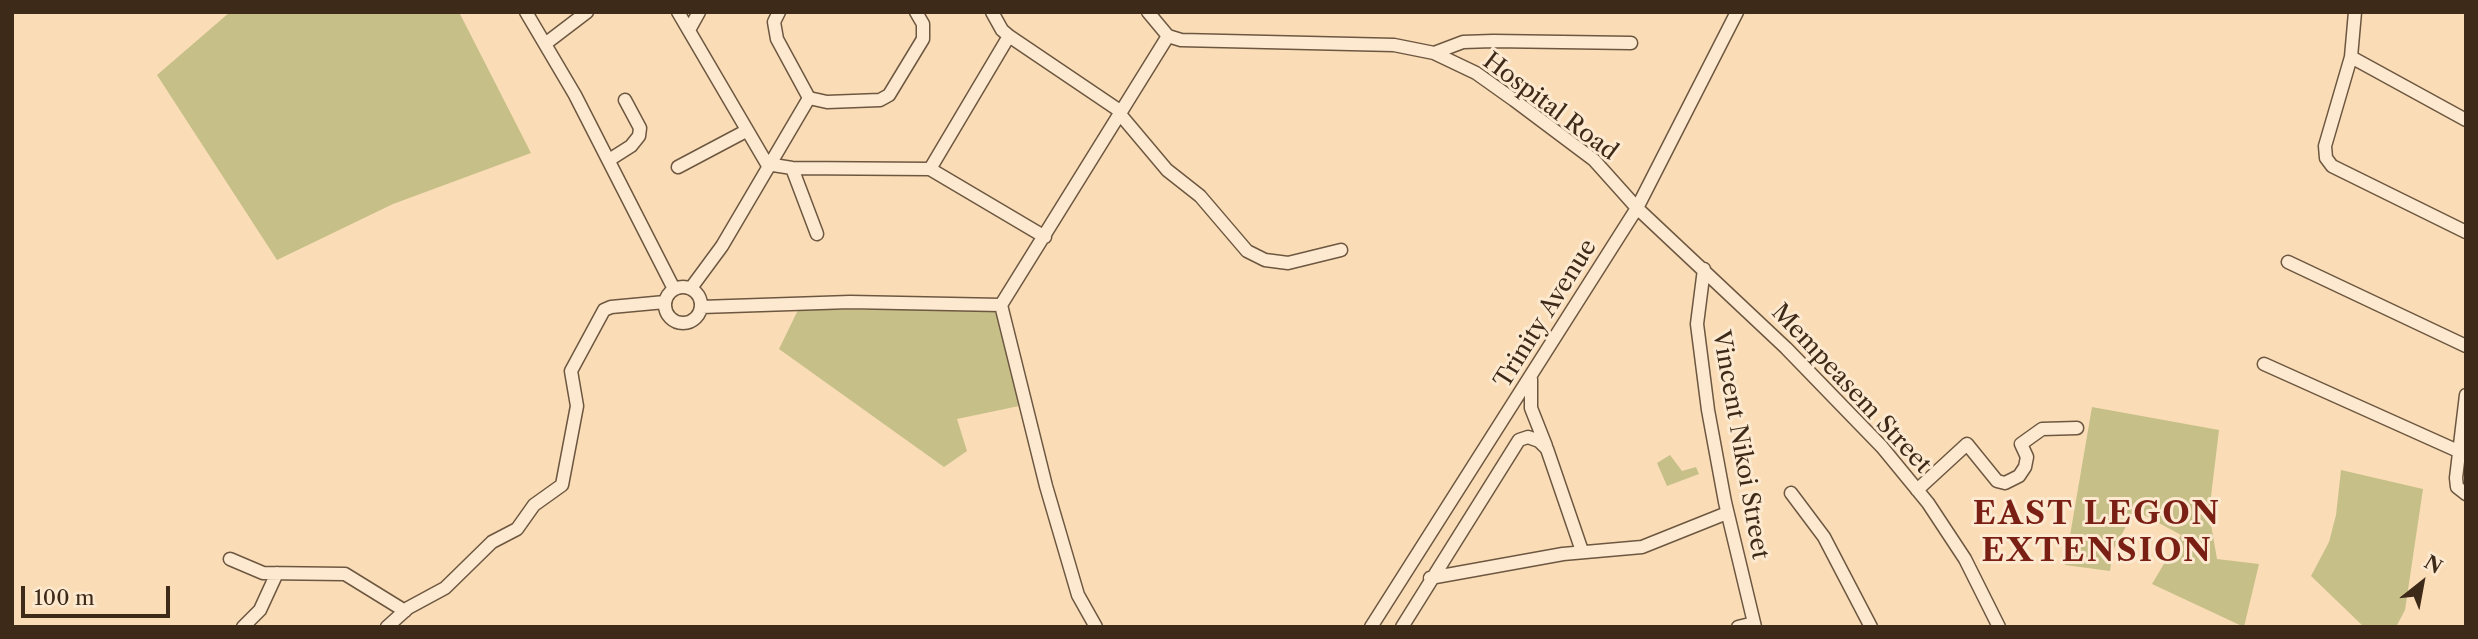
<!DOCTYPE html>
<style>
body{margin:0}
#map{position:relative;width:2478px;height:639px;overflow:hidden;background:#faddb6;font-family:"Libre Caslon Text",serif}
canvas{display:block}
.frame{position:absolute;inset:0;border:14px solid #3e2a18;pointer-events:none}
.north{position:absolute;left:2387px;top:548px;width:70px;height:70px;-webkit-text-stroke:5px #fce9d0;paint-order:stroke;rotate:31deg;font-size:19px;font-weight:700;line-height:28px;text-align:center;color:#3e2a18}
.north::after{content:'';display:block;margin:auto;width:24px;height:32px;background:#3e2a18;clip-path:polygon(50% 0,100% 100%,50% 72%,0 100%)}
.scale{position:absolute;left:21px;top:586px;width:149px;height:32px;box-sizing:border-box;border:4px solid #3e2a18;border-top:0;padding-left:9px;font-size:21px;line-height:24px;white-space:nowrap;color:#3e2a18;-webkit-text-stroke:5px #fce9d0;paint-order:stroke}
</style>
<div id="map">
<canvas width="2478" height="639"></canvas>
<div class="frame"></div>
<div class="north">N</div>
<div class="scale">100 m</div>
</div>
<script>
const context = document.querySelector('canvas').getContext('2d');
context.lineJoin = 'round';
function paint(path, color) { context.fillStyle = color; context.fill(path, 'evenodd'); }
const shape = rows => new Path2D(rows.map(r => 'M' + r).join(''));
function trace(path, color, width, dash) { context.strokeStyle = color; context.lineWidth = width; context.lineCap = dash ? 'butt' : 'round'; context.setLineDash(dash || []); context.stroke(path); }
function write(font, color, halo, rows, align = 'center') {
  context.font = font + ' "Libre Caslon Text",serif'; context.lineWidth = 6; context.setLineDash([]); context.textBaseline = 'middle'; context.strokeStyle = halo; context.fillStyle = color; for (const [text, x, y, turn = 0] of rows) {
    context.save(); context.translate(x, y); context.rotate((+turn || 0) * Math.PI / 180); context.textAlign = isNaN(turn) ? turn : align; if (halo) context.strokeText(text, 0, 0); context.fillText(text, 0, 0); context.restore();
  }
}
const green = shape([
 [230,12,459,12,531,153,393,204,277,260,157,75],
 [798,310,997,310,1019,406,957,419,967,451,944,467,779,349],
 [2092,407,2219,430,2209,513,2217,559,2259,564,2244,627,2152,584,2181,535,2135,510,2113,550,2110,571,2065,565],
 [1670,455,1682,471,1696,467,1699,474,1667,486,1657,463],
 [2341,470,2423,489,2405,610,2396,627,2364,627,2311,576,2329,542,2336,515]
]);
const minor = shape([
 [526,12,575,95,674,289],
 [678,12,767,164,792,168,930,169,1009,36,1002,30,992,12],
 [779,12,774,22,777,39,809,98,827,102,880,100,889,95,923,39,923,24,916,12],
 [1148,12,1168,36,1181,40,1394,45,1434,53,1476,73,1514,100,1594,160,1637,208,1786,348,1882,447,1928,503,1965,559,1999,627],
 [2355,12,2351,57,2325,146,2326,158,2332,166,2466,232],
 [689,30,699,12],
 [1009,36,1120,111],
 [545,44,587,12],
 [1434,53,1463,42,1493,41,1631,43],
 [2351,57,2466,120],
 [1119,113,1167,170,1200,196,1247,251,1265,260,1288,263,1341,250],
 [609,160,631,146,639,136,640,128,625,100],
 [678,167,746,131],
 [792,168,817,234],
 [930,169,1045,237],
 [2288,262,2466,346],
 [1704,269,1697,324,1708,410,1725,502,1755,627],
 '665 305a18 18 0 1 1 36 0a18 18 0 1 1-36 0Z',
 [691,288,722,246,809,98],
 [1001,305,1046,486,1078,595,1096,627],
 [1001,305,1168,36],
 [701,307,850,302,1001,305],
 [2264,364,2458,451],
 [1531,379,1531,408,1546,446],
 [2466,395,2456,478,2457,487,2466,494],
 [1917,490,1967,444,1997,481,2005,483,2019,476,2025,467,2027,457,2021,444,2042,429,2077,428],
 [1791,493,1824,537,1871,627],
 [230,559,263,573,345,574,405,611],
 [1430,578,1563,554,1642,547,1727,513],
 [243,627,260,610,277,573],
 [387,627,408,608,445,588,492,542,517,529,534,505,562,485,577,406,571,371,604,310,611,307,665,302],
 [1371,627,1637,208,1737,12],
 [1402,627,1519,440,1528,437,1539,441,1547,449,1582,551],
 [1738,627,1754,623]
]);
const streetNames = [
 ["Hospital Road",1550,107,37],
 ["Trinity Avenue",1546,314,-58],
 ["Mempeasem Street",1851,389,47],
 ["Vincent Nikoi Street",1740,445,80]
];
const districtNames = [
 ["EAST LEGON",2097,515],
 ["EXTENSION",2097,552]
];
paint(green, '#c6bf88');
trace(minor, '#6d5740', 15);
trace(minor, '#fce9d0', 12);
write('24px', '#3e2a18', '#fce9d0', streetNames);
context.letterSpacing = '2px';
write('bold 32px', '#7a1f14', '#fce9d0', districtNames);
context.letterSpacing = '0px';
</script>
